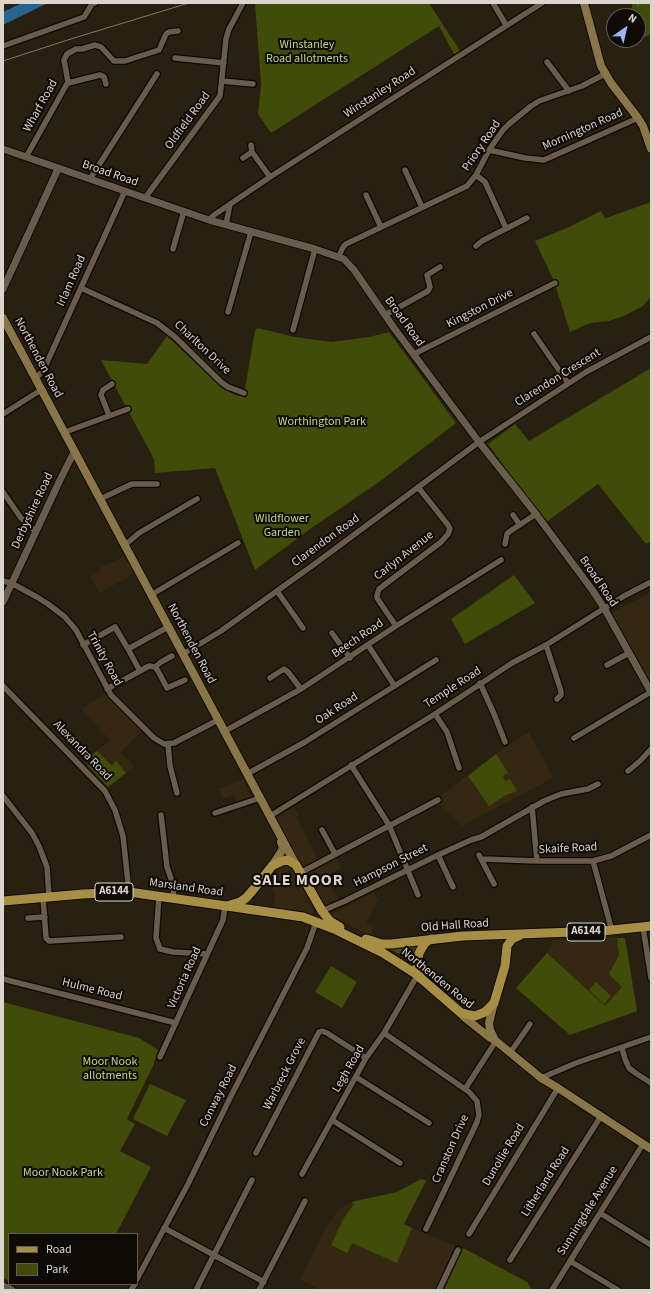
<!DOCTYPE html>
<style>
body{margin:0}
#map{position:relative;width:654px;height:1293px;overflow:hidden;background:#282011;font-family:"Source Sans 3",sans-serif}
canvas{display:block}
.frame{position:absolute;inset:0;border:4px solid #dbd5cb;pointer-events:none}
.legend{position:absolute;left:8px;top:1233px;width:130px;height:52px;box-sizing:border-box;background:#0e0a05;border:1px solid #605b54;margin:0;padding:5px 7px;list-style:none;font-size:12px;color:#dbd5cb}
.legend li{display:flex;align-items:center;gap:8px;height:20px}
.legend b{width:20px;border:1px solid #605b54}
.north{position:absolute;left:606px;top:8px;width:40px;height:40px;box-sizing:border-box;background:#0e0a05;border:1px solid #605b54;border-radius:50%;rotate:34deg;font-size:11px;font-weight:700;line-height:16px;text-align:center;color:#dbd5cb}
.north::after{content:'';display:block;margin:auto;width:14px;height:18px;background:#9cb4fd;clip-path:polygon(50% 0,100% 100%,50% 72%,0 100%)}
</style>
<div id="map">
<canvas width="654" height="1293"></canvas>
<div class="frame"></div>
<ul class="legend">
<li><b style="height:5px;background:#a78e45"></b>Road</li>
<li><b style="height:11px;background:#404c08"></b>Park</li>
</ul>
<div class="north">N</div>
</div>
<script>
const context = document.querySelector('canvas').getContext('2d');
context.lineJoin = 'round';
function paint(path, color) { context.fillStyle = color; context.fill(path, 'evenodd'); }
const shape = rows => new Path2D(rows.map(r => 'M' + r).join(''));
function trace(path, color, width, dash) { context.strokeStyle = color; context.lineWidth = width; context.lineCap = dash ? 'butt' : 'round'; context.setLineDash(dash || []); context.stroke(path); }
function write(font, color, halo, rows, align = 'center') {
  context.font = font + ' "Source Sans 3",sans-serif'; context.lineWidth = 4; context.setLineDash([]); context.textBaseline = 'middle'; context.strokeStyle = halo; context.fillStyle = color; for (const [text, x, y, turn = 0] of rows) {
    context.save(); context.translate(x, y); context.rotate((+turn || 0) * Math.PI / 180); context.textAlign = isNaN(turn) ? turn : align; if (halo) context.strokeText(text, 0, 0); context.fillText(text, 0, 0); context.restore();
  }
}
const built = shape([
 [124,557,135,573,100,593,90,577,99,571,101,567],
 [651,592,651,692,610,614],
 [105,694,142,731,121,752,134,766,108,787,84,761,110,740,81,709],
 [529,732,553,778,462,826,437,803,436,799,507,746],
 [243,779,251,797,237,803,234,795,223,799,219,789],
 [294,807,299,815,296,817,318,859,302,867,275,817],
 [336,858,341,868,325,877,339,901,324,909,306,874],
 [290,863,314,912,313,914,273,908,275,897,270,881,283,864],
 [374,892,378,899,366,923,373,926,372,936,332,917,332,914],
 [617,937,618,938,625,938,637,1011,570,1035,516,988,550,949,552,940],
 [421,1179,426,1181,404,1224,455,1246,435,1290,321,1290,300,1279,326,1227,339,1209,355,1201,397,1192]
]);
const green = shape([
 [255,3,429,3,460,51,455,56,439,26,271,133,258,114,261,85],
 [632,3,651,3,651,34,639,40,638,16,632,16],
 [651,202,651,297,643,306,624,316,609,321,590,323,570,332,554,281,535,241,569,227,601,211,605,218,609,217],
 [258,328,295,337,331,342,369,337,389,332,456,423,379,482,310,529,255,570,215,468,155,473,154,459,101,360,147,364,167,336,222,388,236,395,245,397,247,391,245,389,255,330],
 [651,368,651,541,646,544,598,484,545,523,488,444,515,424,529,441],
 [514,575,535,603,465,644,451,619],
 [97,751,112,766,116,761,126,773,108,787,87,765,91,761,88,758],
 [496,754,508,773,503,776,505,781,510,779,517,791,506,795,489,806,468,776],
 [617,938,625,938,637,1011,570,1035,516,988,547,953,605,1006,622,987,609,974,619,955],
 [419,945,414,955,413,966,401,955,390,949,391,948,402,949],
 [331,966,357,982,342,1008,315,992],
 [596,982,611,996,604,1004,589,990],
 [3,1002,139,1038,158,1050,153,1066,127,1119,135,1124,120,1151,151,1167,116,1234,9,1234,9,1281,3,1278],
 [150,1084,186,1100,167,1136,133,1119],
 [421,1179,426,1181,404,1224,412,1228,397,1263,352,1243,347,1253,331,1245,344,1218,354,1204,351,1202,397,1192],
 [463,1248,527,1282,532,1290,444,1290]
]);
const water = shape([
 [22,3,48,3,3,25,3,12]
]);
const stream = shape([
 [638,6,638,3]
]);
const minor = shape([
 [493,3,506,25],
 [3,46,84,17,92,4,95,3],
 [175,58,224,63],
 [547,62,569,91],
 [222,81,253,84],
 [68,83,100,75,104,77,106,84],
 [251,145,252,152,270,177],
 [489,150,525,158,544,160,638,118],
 [26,157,68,82,64,60,67,54,76,49,82,49,95,45,101,47,114,61,125,61,159,50,166,34,169,32,178,31],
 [243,158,252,152],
 [405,170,422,207],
 [476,175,485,182,506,228],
 [90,179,157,74],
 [366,195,381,227],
 [145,198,220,96,226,39,229,29,243,3],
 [209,220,214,215,270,177,542,3],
 [226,225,230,204],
 [476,246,482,241,527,218],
 [173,249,184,211],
 [339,256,343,247,346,244,467,186,476,175,489,150,503,130,509,124,531,106,539,101,582,86,605,74],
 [81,288,157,323,175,337,221,382,228,387,244,393],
 [228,312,251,232],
 [385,315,428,291,430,287,427,275,440,267],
 [293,330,315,249],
 [534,334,568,383],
 [414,354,555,283],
 [35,377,39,375,44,369,125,191],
 [3,414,41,390],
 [109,415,101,395,103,390,112,384],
 [65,432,128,409],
 [3,492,21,518,36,532],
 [100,499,132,484,157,484],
 [513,515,520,525],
 [505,544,507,534,509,532,536,514],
 [125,545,139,533,197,499],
 [3,581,11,583,37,597,48,604,65,617,76,630,111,695,154,738,164,744,174,743,218,720],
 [277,591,303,628],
 [151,595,238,543],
 [396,626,377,598,377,595,379,589,441,542,448,534,450,529,448,525,418,487],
 [332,633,350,658],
 [83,645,115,627,128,649,140,671,107,689],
 [368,645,394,685],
 [546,645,561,691,561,695,557,699],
 [128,649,168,627],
 [183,654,221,631,316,563,479,442,586,372,651,337],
 [607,665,629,653],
 [155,667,161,662,172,656],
 [140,671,149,666,155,667,158,671,167,688,185,680],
 [270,678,284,669,288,672,301,689],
 [480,683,494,714,505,742],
 [3,686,105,791,115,810,123,836,129,892],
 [435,714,447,732,459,768],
 [225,731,301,689,396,626,501,560],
 [574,738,651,692],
 [168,744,170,766,177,793],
 [351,765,389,825,418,895],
 [628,771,640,761,651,749],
 [247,774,305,742,436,660],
 [3,796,32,833,39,846,47,867,49,897],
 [532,807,537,861],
 [215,813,260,798],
 [161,815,167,867,174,887,173,898],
 [270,816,435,714,512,663,546,645,624,596,651,582],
 [322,830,335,854],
 [438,855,453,887],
 [479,855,494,884],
 [482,859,537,861,593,861,611,856,651,835],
 [593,861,612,931],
 [300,873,438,800],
 [159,896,156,938,160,949,173,952,207,954],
 [43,897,46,938,49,941,121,937],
 [322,911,345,901,438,855,471,840,481,837,544,801,561,794,588,789,598,784],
 [28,918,45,917],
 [643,927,651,978],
 [3,979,176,1023],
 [384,1033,469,1092,477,1101,479,1115,477,1122,426,1229],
 [622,1048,625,1059,629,1068,637,1074,651,1083],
 [510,1053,530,1024],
 [160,1057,223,920,225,906],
 [356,1077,429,1123],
 [541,1078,576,1063,651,1037],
 [465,1089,496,1041],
 [332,1120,400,1163],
 [256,1153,319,1032,322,1031,327,1033,366,1058],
 [302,1174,366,1058,384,1033,417,976],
 [600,1213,651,1245],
 [164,1228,264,1282],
 [469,1234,558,1088],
 [510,1260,601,1116],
 [570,1261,618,1290],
 [137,1279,188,1184,231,1096,307,948,316,922],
 [131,1290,135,1284],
 [196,1290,252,1180],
 [259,1290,305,1201],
 [439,1290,458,1250],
 [552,1290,643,1144]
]);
const tertiary = shape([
 [3,149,209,220,315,249,344,259,354,270,394,328,479,442,536,514,593,591,604,608,651,692],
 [3,289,58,169],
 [3,602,60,480,72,456,76,453],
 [3,1286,12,1290]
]);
const secondary = shape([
 [584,3,601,66,611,83,638,118,643,126,651,149],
 [3,318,296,865],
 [272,866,281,852,283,848,281,842],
 [494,1003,489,1023,490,1030,495,1040],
 [461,1013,464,1017,489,1037,496,1041,541,1078,558,1088,651,1149]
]);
const primary = shape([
 [3,901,83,894,129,892,303,917,334,929,383,953,416,974,461,1013,475,1016,485,1012,494,1003,505,966,507,946,512,939,521,935],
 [230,905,240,902,246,898,253,890,272,866,282,861,288,860,296,865,322,911,330,921,340,927],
 [366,939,382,944,391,944,463,936,602,931,651,926],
 [420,978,417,967,419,953,425,943,431,939]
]);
const tram = shape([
 [3,61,74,38,189,3]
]);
const shields = [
 [114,892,38],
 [586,932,38]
];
const shieldNames = [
 ["A6144",114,892],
 ["A6144",586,932]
];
const parkNames = [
 ["Winstanley",307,45],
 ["Road allotments",307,59],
 ["Worthington Park",322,422],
 ["Wildflower",282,519],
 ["Garden",282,533],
 ["Moor Nook",110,1062],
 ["allotments",110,1076],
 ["Moor Nook Park",63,1173]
];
const streetNames = [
 ["Winstanley Road",380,93,-33],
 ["Wharf Road",41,106,-61],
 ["Oldfield Road",188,121,-54],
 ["Mornington Road",583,130,-24],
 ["Priory Road",482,146,-56],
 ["Broad Road",110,174,19],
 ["Irlam Road",72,281,-66],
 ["Kingston Drive",480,309,-27],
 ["Broad Road",404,322,54],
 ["Charlton Drive",202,348,43],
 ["Northenden Road",38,358,62],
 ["Clarendon Crescent",558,378,-32],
 ["Derbyshire Road",33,511,-65],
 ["Clarendon Road",326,541,-36],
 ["Carlyn Avenue",404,556,-38],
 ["Broad Road",598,582,56],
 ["Beech Road",358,639,-34],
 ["Northenden Road",191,644,62],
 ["Trinity Road",104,659,61],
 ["Temple Road",453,688,-33],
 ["Oak Road",337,709,-33],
 ["Alexandra Road",82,751,46],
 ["Skaife Road",568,849,-3],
 ["Hampson Street",391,866,-27],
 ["Marsland Road",186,888,8],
 ["Old Hall Road",455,926,-4],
 ["Victoria Road",185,978,-66],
 ["Northenden Road",437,979,39],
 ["Hulme Road",92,990,14],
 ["Legh Road",349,1069,-60],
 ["Warbreck Grove",285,1074,-63],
 ["Conway Road",219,1096,-63],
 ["Cranston Drive",451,1149,-66],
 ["Dunollie Road",504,1155,-59],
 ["Litherland Road",546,1182,-58],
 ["Sunningdale Avenue",588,1211,-58]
];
const districtNames = [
 ["SALE MOOR",298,881]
];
paint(built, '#342812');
paint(green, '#404c08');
paint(water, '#28658f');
trace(stream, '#28658f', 1.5);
trace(minor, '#110900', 8);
trace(tertiary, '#110900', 9);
trace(secondary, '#110900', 10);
trace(primary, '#110900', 11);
trace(minor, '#685d4d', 5.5);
trace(tertiary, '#685d4d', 7);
trace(secondary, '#887649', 8);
trace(primary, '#a78e45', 9);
trace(tram, '#817a6e', 1);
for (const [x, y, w] of shields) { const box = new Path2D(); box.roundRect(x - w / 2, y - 9, w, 18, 3); context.fillStyle = '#0e0a05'; context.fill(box); trace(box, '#dbd5cb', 1); }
write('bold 11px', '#dbd5cb', null, shieldNames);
write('12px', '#c3d97b', '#0e0a05', parkNames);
write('12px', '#dbd5cb', '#0e0a05', streetNames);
context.letterSpacing = '1px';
write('bold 16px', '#dbd5cb', '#0e0a05', districtNames);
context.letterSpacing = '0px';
</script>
